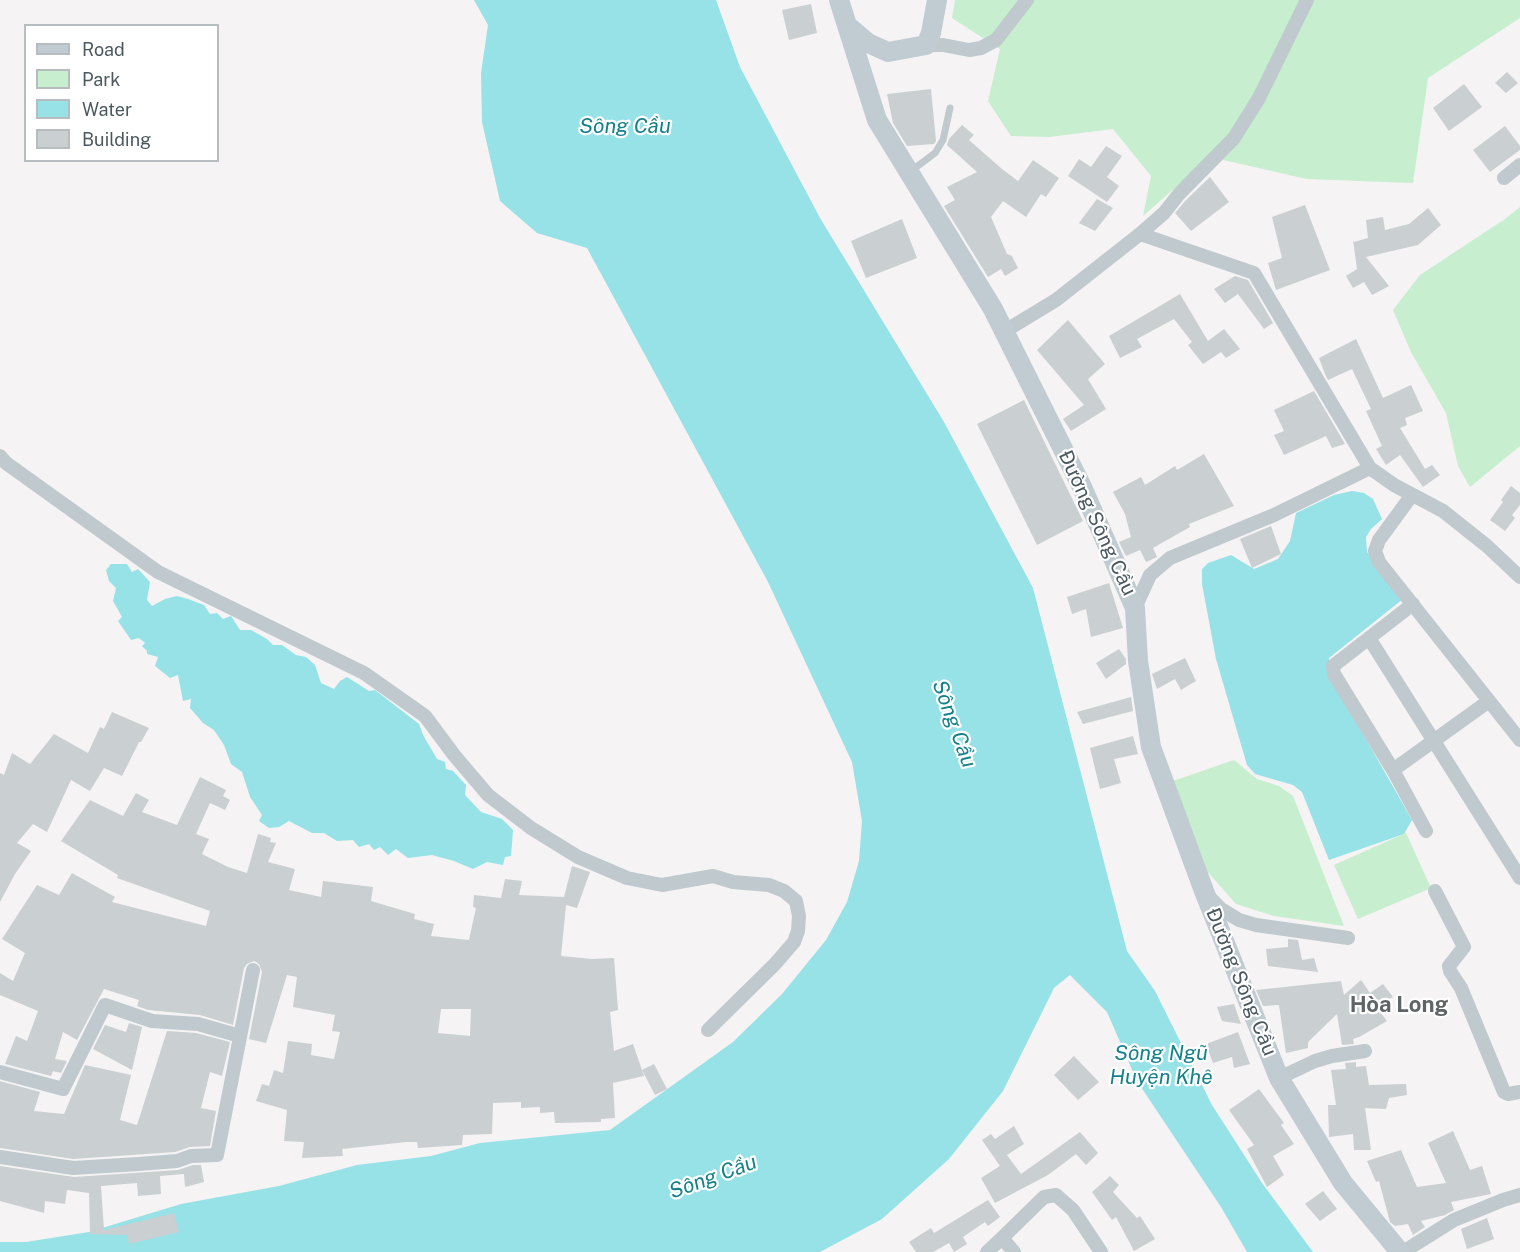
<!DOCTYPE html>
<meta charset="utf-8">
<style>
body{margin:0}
#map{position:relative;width:1520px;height:1252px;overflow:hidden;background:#f5f3f3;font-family:"Public Sans",sans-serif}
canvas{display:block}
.legend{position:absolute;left:24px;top:24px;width:195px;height:138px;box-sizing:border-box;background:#fff;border:2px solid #b7bdbf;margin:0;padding:8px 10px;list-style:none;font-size:18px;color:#4b595f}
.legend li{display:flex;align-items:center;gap:12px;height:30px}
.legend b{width:30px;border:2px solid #b7bdbf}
</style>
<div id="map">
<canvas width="1520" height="1252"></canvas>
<ul class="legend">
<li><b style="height:8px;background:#c0cbd2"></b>Road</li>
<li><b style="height:16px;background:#c6eecf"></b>Park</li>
<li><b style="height:16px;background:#96e2e7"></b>Water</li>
<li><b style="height:16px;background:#cacfd1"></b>Building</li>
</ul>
</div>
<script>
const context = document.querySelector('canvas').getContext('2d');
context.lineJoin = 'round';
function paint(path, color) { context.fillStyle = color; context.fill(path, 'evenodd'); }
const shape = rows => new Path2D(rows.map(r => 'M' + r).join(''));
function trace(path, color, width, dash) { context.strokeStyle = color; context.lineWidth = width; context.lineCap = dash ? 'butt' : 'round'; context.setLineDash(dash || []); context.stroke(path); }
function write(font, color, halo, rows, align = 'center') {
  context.font = font + ' "Public Sans",sans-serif'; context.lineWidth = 4.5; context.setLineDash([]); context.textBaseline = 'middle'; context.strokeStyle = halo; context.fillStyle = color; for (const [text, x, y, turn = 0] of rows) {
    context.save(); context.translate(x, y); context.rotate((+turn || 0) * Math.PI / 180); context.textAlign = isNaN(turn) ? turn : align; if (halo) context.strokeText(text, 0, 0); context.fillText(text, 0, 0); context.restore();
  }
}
const green = shape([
 [955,0,1520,0,1520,18,1428,78,1413,183,1307,179,1210,157,1143,216,1151,176,1113,129,1049,137,1011,136,988,101,1000,49,952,18],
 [1520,207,1520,446,1470,487,1458,466,1446,413,1411,352,1393,310,1420,275,1505,219],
 [1234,760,1257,779,1279,786,1293,796,1344,926,1274,916,1236,904,1207,871,1173,781],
 [1406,833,1431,888,1358,919,1334,865]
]);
const water = shape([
 [474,0,716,0,740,67,820,218,944,422,1033,588,1127,951,1155,991,1212,1105,1262,1183,1313,1252,1247,1252,1221,1207,1137,1081,1107,1012,1070,975,1054,988,1003,1091,949,1159,882,1219,820,1252,0,1252,0,1242,26,1242,89,1232,181,1204,279,1186,357,1165,431,1156,480,1143,610,1130,733,1042,782,994,826,940,847,902,859,861,862,821,852,762,768,582,587,248,537,233,500,201,482,122,481,73,488,25],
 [1352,491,1364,493,1373,499,1382,519,1371,529,1366,537,1367,552,1403,599,1329,658,1329,674,1412,820,1404,834,1329,860,1302,792,1293,785,1255,774,1247,765,1216,659,1202,584,1202,569,1208,563,1231,555,1254,569,1278,559,1290,541,1296,513,1334,495],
 [111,564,127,564,132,572,138,569,150,582,147,600,152,606,165,599,177,596,188,599,204,605,210,614,217,613,223,619,231,616,240,630,251,630,267,639,273,645,282,645,296,655,306,657,315,665,321,683,334,689,340,681,347,677,369,691,375,690,419,724,423,735,437,759,445,762,446,769,453,771,466,785,465,795,481,812,502,819,513,830,511,856,505,857,503,865,487,862,473,869,454,861,432,855,408,858,396,849,388,855,380,847,374,850,369,844,359,847,353,840,337,841,324,833,312,833,289,821,279,827,269,828,259,821,262,815,250,797,242,772,231,764,224,745,214,730,203,723,190,708,191,699,183,701,178,675,170,678,155,666,158,657,147,654,147,651,142,646,145,643,139,638,131,640,118,621,122,617,113,601,116,588,109,581,106,570]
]);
const building = shape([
 [811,4,817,33,789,40,782,10],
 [1507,72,1518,83,1506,93,1495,83],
 [1464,84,1482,107,1449,131,1433,108],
 [931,89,936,141,934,144,907,146,893,123,887,94],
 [962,125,974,135,969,140,1002,169,1018,181,1033,160,1059,178,1046,197,1041,194,1026,217,1003,201,991,217,1007,254,1012,256,1018,268,1005,276,1001,269,988,277,944,206,955,200,947,187,977,172,947,145,949,139],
 [1505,126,1520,146,1520,150,1490,172,1473,150],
 [1106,146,1122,156,1107,177,1119,186,1107,202,1068,176,1079,159,1091,167],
 [1210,177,1229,202,1191,231,1175,213,1186,200],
 [1097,199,1113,208,1095,231,1079,223],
 [1305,205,1330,270,1276,290,1268,263,1282,258,1272,217],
 [1428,208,1441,225,1418,245,1366,257,1389,286,1372,295,1364,282,1353,288,1346,276,1357,269,1353,240,1354,242,1368,238,1366,220,1383,217,1385,230,1409,224],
 [902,219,917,258,866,278,851,241],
 [1235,276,1248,280,1273,323,1264,329,1238,294,1225,303,1214,289],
 [1180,294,1208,341,1224,329,1240,349,1226,358,1221,352,1203,364,1188,345,1192,342,1174,319,1137,339,1142,347,1120,358,1109,336],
 [1068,320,1105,364,1088,379,1106,409,1071,431,1063,419,1084,405,1037,350],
 [1356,339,1383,398,1411,385,1423,411,1405,418,1407,425,1400,428,1425,469,1432,465,1440,475,1423,487,1400,455,1386,465,1376,449,1382,446,1366,411,1371,409,1352,369,1328,380,1325,374,1319,358],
 [1314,391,1345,444,1332,448,1326,436,1284,455,1274,435,1284,431,1274,410],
 [1024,400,1083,521,1037,545,977,424],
 [1204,454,1234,506,1189,524,1190,527,1153,548,1157,557,1146,562,1140,550,1126,556,1119,542,1131,537,1125,514,1113,492,1141,477,1145,485,1175,466,1177,470],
 [1511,486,1520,493,1520,505,1512,515,1515,518,1505,531,1490,520,1503,502,1501,500],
 [1271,526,1281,554,1252,568,1240,539],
 [1109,583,1123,628,1091,637,1086,609,1072,614,1067,597],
 [1119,649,1126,659,1126,664,1106,679,1096,663],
 [1185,658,1196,681,1181,690,1175,679,1157,689,1152,674],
 [1131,697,1133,711,1083,724,1077,712],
 [112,712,149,728,141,742,139,742,122,776,104,768,90,791,71,780,47,832,33,824,17,843,31,851,15,874,0,902,0,773,4,775,12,753,30,764,54,734,88,753,100,727,104,729],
 [1133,736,1138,754,1114,759,1121,783,1100,789,1090,748],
 [200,777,226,790,223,796,230,800,225,810,210,803,196,834,209,839,202,854,228,867,247,873,258,834,271,838,270,842,276,843,268,862,295,869,289,890,321,897,323,881,373,887,371,901,415,914,414,919,434,924,431,936,469,940,476,908,473,907,474,895,501,898,505,879,522,881,519,895,564,897,572,866,590,872,577,908,566,905,561,956,592,959,614,958,618,1010,610,1012,614,1051,633,1044,644,1076,613,1083,615,1118,601,1119,601,1122,555,1123,554,1112,540,1113,540,1107,521,1108,521,1102,493,1103,492,1134,463,1135,462,1145,418,1148,417,1142,406,1142,342,1149,343,1156,302,1158,304,1142,284,1141,287,1110,256,1101,262,1084,269,1086,274,1070,283,1073,288,1041,312,1044,311,1055,334,1059,340,1032,332,1031,335,1015,293,1007,297,977,287,975,266,1043,249,1039,262,972,259,964,254,961,247,964,244,968,233,1025,200,1015,148,1010,137,1006,139,1000,104,989,77,1040,63,1032,55,1059,67,1061,61,1073,53,1071,51,1076,5,1064,16,1036,27,1041,38,1011,0,995,0,973,13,981,25,953,2,939,37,885,59,895,72,873,115,897,112,902,206,926,210,911,117,878,118,875,61,841,90,800,123,816,136,793,149,800,142,812,177,825],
 [441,1009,471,1009,470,1036,438,1033],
 [1288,939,1298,940,1302,960,1314,958,1318,972,1268,966,1266,949,1288,947],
 [1361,980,1370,993,1383,984,1393,997,1375,1006,1387,1021,1359,1037,1353,1039,1354,1044,1342,1045,1337,1014,1308,1042,1308,1048,1286,1053,1279,1005,1263,1006,1256,990,1341,981,1344,995],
 [1234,1004,1241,1024,1222,1021,1217,1007],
 [129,1023,142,1027,132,1070,93,1049,105,1025,126,1032],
 [167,1031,196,1033,230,1042,222,1076,210,1072,201,1108,216,1111,210,1146,190,1147,175,1152,73,1159,0,1148,0,1081,40,1092,34,1111,64,1114,85,1065,131,1075,120,1120,137,1125],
 [1238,1032,1250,1064,1234,1068,1232,1057,1213,1063,1206,1044],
 [1074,1056,1099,1082,1078,1100,1054,1075],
 [1356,1062,1356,1067,1366,1066,1369,1085,1406,1084,1407,1095,1389,1098,1386,1109,1365,1108,1371,1150,1354,1150,1353,1134,1329,1137,1328,1105,1336,1105,1331,1070,1346,1069,1345,1063],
 [654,1064,667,1089,655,1095,642,1070],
 [1259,1089,1284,1123,1281,1125,1294,1144,1273,1156,1284,1175,1267,1187,1247,1149,1254,1145,1229,1110],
 [1014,1126,1024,1144,1007,1155,1021,1174,1080,1132,1098,1153,1086,1165,1076,1154,1048,1175,995,1203,981,1178,1000,1166,982,1140,991,1134,995,1139],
 [1453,1131,1470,1170,1482,1166,1491,1194,1451,1202,1454,1210,1445,1215,1421,1221,1425,1227,1413,1235,1408,1224,1395,1226,1390,1222,1379,1181,1376,1182,1367,1161,1401,1150,1417,1187,1446,1183,1428,1143],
 [193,1165,201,1165,204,1182,185,1187,184,1174,160,1176,161,1194,138,1196,137,1183,101,1186,104,1230,174,1213,179,1232,129,1244,127,1235,90,1234,89,1193,67,1190,65,1204,45,1201,44,1213,0,1201,0,1166,74,1177,178,1170],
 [1110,1176,1119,1185,1113,1192,1137,1218,1140,1216,1155,1239,1134,1251,1116,1217,1112,1220,1092,1192],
 [1323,1191,1337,1209,1320,1221,1305,1204],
 [988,1200,1000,1217,988,1226,985,1222,963,1237,967,1244,954,1252,949,1243,933,1252,916,1252,909,1242,931,1228,934,1233],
 [1487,1218,1494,1239,1467,1249,1461,1229]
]);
const service = shape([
 [911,171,935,153,943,140,950,108]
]);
const minor = shape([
 [926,45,943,45,969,50,981,48,996,40,1027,0],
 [1504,178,1520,165],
 [1140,234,1254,273,1370,468],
 [1005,331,1056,300,1140,234,1164,213,1179,194,1234,138,1259,98,1307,0],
 [0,456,6,463,158,572,364,673,425,716,454,755,488,795,531,828,578,857,627,878,662,885,713,876,733,882,769,885,784,891,796,901,799,916,798,931,794,942,775,964,708,1030],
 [1412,495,1379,540,1375,551,1379,562,1520,740],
 [1413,604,1333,666,1334,674,1393,770,1426,831],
 [1135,608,1150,575,1170,558,1274,515,1370,468,1394,485,1443,511,1487,546,1520,577],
 [1369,638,1520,878],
 [1393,770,1489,701],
 [1435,891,1464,947,1449,966,1450,971,1461,988,1504,1092,1508,1094,1520,1092],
 [1209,897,1221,909,1239,920,1256,925,1348,938],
 [0,1072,63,1089,105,1005,152,1021,198,1024,240,1036],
 [1279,1078,1315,1061,1332,1056,1365,1051],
 [0,1157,73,1168,139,1164,177,1161,191,1156,217,1155,253,970],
 [1002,1238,1044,1197,1056,1195,1073,1210,1101,1252],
 [987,1252,1002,1238,1014,1252],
 [1403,1252,1454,1220,1503,1200,1520,1195]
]);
const secondary = shape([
 [839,0,877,120,993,309,1082,487,1135,608,1138,661,1151,747,1204,891,1279,1078,1343,1183,1400,1252],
 [848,26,868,43,888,52,926,45,931,33,937,0]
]);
const streetNames = [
 ["Đường Sông Cầu",1097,523,65],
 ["Đường Sông Cầu",1241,982,68]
];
const waterNames = [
 ["Sông Cầu",625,127],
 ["Sông Cầu",954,724,70],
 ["Sông Ngũ",1161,1054],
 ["Huyện Khê",1161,1078],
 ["Sông Cầu",713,1177,-20]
];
const quarterNames = [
 ["Hòa Long",1399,1005]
];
paint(green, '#c6eecf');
paint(water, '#96e2e7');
paint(building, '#cacfd1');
trace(service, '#bfc9ce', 7);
trace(minor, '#bfc9ce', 14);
trace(secondary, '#c0cbd2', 20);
write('20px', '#4b595f', '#fff', streetNames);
write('italic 21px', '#158189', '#fff', waterNames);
write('bold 22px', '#5f6467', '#fff', quarterNames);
</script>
